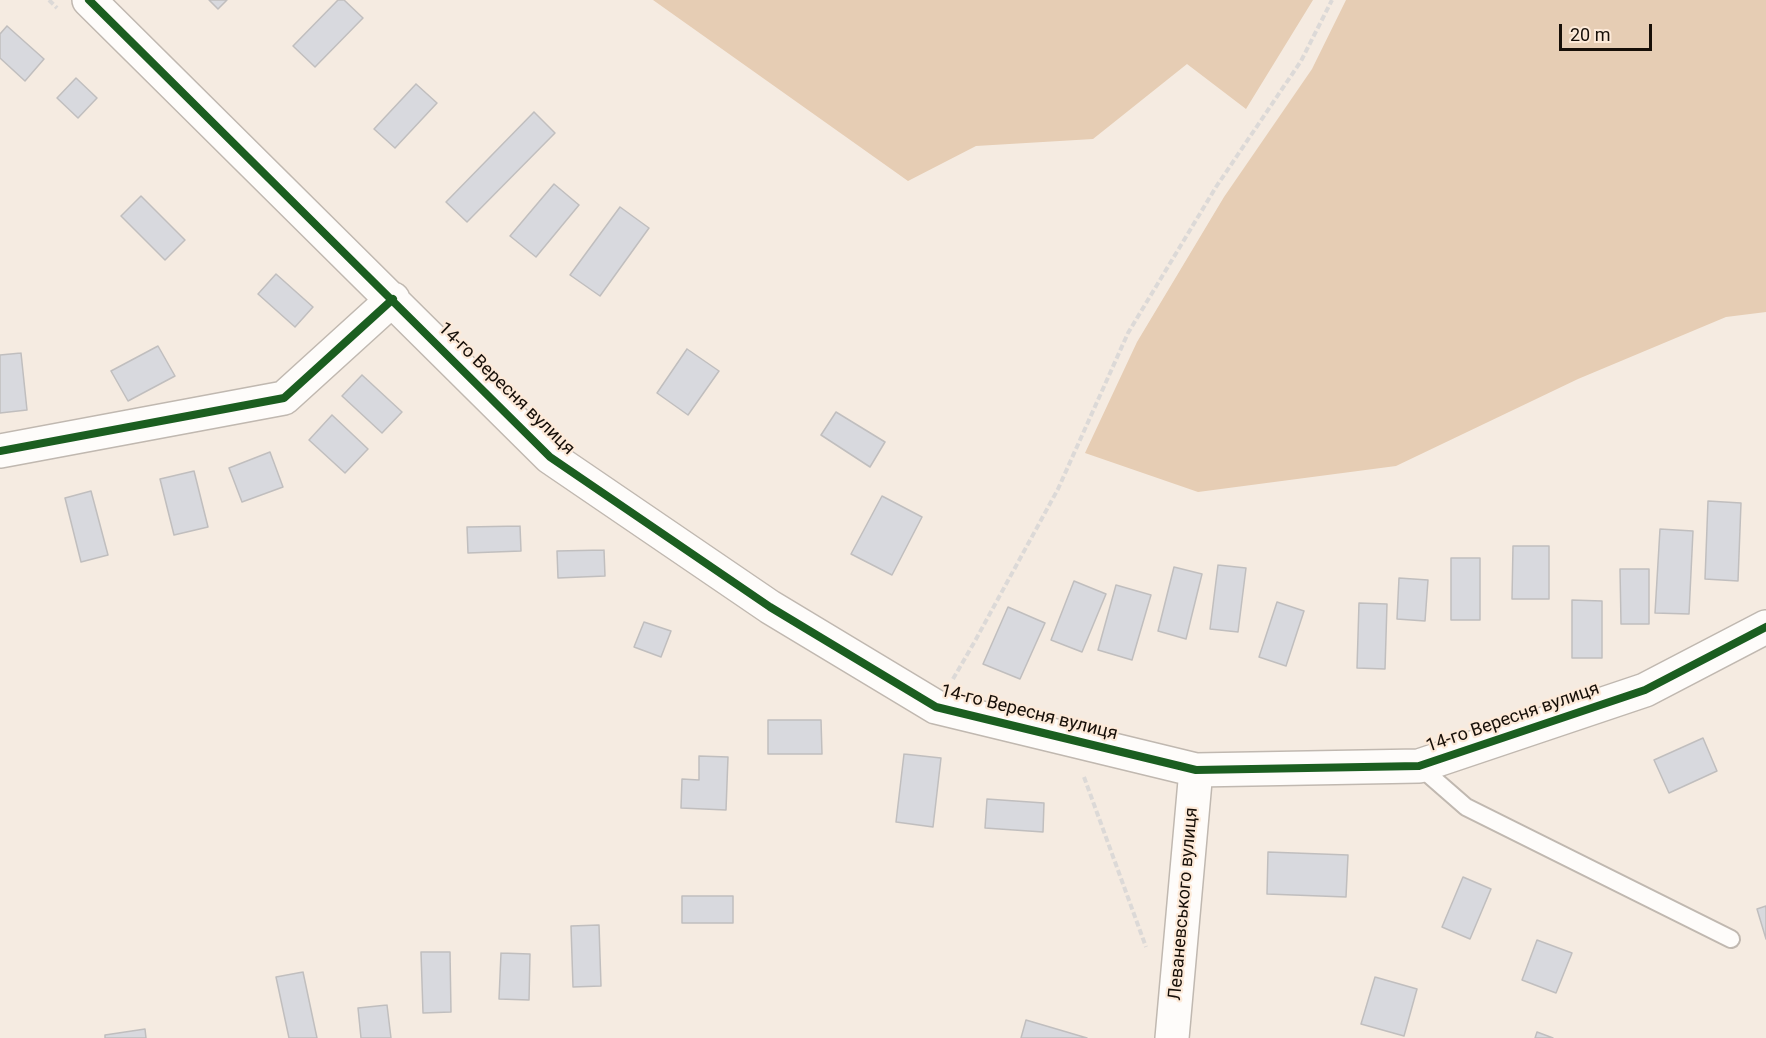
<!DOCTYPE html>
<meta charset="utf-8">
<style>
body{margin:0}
#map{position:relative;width:1766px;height:1038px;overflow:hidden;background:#f5ebe1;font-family:Roboto,sans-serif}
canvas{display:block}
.scale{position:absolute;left:1559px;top:24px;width:93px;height:27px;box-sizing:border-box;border:3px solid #170f08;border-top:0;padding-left:8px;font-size:18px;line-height:21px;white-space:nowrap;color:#170f08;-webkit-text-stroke:4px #fdead9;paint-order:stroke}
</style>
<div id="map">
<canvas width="1766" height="1038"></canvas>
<div class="scale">20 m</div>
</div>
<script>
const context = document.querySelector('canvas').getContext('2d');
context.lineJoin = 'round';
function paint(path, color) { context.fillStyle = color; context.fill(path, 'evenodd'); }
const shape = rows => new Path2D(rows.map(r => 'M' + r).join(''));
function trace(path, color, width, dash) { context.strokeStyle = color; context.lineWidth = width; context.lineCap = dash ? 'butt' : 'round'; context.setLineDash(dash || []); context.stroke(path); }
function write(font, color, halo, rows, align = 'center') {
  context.font = font + ' Roboto,sans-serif'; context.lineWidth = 4.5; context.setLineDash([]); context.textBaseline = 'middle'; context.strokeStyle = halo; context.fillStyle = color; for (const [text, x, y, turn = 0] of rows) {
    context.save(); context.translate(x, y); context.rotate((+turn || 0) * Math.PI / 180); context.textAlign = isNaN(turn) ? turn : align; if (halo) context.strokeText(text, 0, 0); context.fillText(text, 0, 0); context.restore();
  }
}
const green = shape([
 [653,0,1313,0,1246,109,1187,64,1093,139,976,146,908,181],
 [1346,0,1766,0,1766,312,1726,317,1578,379,1396,466,1198,492,1085,453,1137,342,1224,197,1312,69]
]);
const building = shape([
 [209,0,227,0,218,9,209,0],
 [338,0,344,0,363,18,315,67,293,46,338,0],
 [7,26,44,59,25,81,0,58,0,34,7,26],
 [76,78,97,98,78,118,57,98,76,78],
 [416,84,437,103,395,148,374,129,416,84],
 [534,112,555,133,467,222,446,202,534,112],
 [554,184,579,205,536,257,510,236,554,184],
 [141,196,185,240,165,260,121,216,141,196],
 [620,207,649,228,600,296,570,275,620,207],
 [276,274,313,307,295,327,258,294,276,274],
 [158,346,175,376,128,401,111,371,158,346],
 [687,349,719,371,688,415,657,393,687,349],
 [21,353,27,410,0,413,0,355,21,353],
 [362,375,402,412,382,433,342,396,362,375],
 [836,412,885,442,870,467,821,435,836,412],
 [332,415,368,449,345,473,309,440,332,415],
 [270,452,283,487,242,502,229,468,270,452],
 [194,471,208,527,174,535,160,479,194,471],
 [91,491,108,555,81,562,65,498,91,491],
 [882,496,922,517,892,575,851,554,882,496],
 [1708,501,1741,503,1738,581,1705,579,1708,501],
 [520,526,521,551,468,553,467,527,520,526],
 [1660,529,1693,531,1689,614,1655,613,1660,529],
 [1513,546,1549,546,1549,599,1512,599,1513,546],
 [604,550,605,576,558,578,557,551,604,550],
 [1451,558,1480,558,1480,620,1451,620,1451,558],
 [1218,565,1246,568,1238,632,1210,629,1218,565],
 [1174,567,1202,574,1186,639,1158,631,1174,567],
 [1620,569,1649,569,1649,624,1621,624,1620,569],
 [1399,578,1428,580,1425,621,1397,619,1399,578],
 [1074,581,1106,594,1082,652,1051,640,1074,581],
 [1116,585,1151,595,1132,660,1098,650,1116,585],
 [1572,600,1602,601,1602,658,1572,658,1572,600],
 [1277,602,1304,611,1286,666,1259,657,1277,602],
 [1359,603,1387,604,1385,669,1357,668,1359,603],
 [1008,607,1045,623,1020,679,983,664,1008,607],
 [644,622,671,631,661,657,634,647,644,622],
 [768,720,821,720,822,754,768,754,768,720],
 [1703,738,1717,771,1669,793,1654,760,1703,738],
 [904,754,941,758,933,827,896,822,904,754],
 [699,756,728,757,726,810,681,808,682,779,699,780,699,756],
 [987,799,1044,803,1043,832,985,828,987,799],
 [1268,852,1348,855,1346,897,1267,894,1268,852],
 [1463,877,1491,889,1470,939,1442,927,1463,877],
 [682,896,733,896,733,923,682,923,682,896],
 [1766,906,1766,939,1757,909,1766,906],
 [599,925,601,986,573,987,571,926,599,925],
 [1537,940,1572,953,1556,993,1522,980,1537,940],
 [421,952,450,952,451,1012,423,1013,421,952],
 [501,953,530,954,529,1000,499,999,501,953],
 [303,972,317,1038,289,1038,276,977,303,972],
 [1375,977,1417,989,1404,1036,1361,1024,1375,977],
 [387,1005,391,1038,361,1038,358,1008,387,1005],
 [1026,1020,1087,1038,1021,1038,1026,1020],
 [145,1029,146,1038,105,1038,105,1035,145,1029],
 [1537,1032,1553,1038,1535,1038,1537,1032]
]);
const path = shape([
 [49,0,57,8],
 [953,679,975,641,1058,489,1128,333,1216,187,1301,61,1332,0],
 [1084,777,1146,947]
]);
const service = shape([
 [1419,766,1466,807,1731,939]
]);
const minor = shape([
 [89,0,550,457,770,607,936,707,1196,770,1419,766,1645,690,1766,627],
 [0,451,284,398,393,299],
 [1172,1038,1196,770]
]);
const cycleway = shape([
 [89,0,550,457,770,607,936,707,1196,770,1419,766,1645,690,1766,627],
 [0,451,284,398,393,299]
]);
const streetNames = [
 ["14-го Вересня вулиця",506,389,44],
 ["14-го Вересня вулиця",1029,713,14],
 ["14-го Вересня вулиця",1513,718,-19],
 ["Леваневського вулиця",1184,904,-85]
];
paint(green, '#e6cdb4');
paint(building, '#d8d9de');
trace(building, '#c0bebe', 1.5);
trace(service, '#c0b8b0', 20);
trace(minor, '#c0b8b0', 36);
trace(path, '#dcd9d7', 4, [6, 3]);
trace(service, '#fefcfa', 16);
trace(minor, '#fefcfa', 33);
trace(cycleway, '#1b5e20', 8);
write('18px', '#170f08', '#fdead9', streetNames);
</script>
